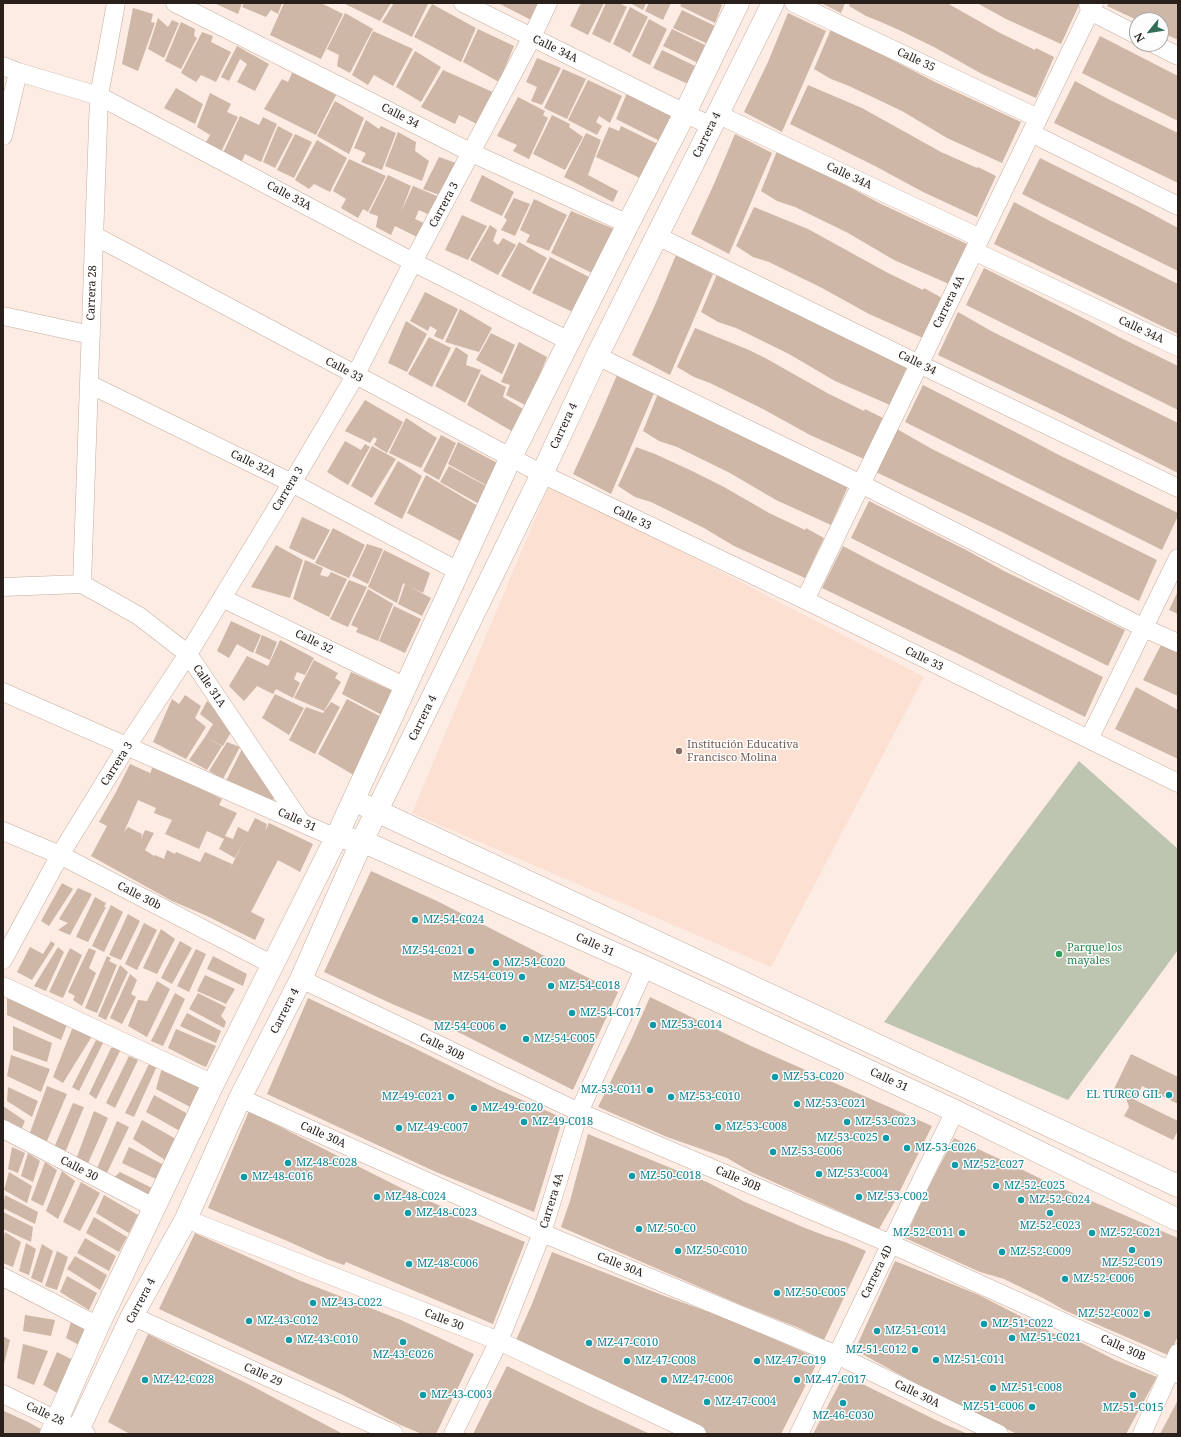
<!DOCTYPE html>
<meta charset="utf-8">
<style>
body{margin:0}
#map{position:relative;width:1181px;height:1437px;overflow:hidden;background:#fcece3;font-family:"Noto Serif",serif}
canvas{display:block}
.frame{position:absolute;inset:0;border:4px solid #2a201b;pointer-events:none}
.north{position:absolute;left:1129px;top:12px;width:40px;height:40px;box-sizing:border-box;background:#fdfdfd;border:1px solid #a9a5a3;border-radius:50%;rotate:240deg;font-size:11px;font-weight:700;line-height:16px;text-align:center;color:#2a201b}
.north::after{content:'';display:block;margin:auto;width:14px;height:18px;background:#346e58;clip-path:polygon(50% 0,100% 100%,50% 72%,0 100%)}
</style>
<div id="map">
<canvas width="1181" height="1437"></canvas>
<div class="frame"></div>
<div class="north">N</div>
</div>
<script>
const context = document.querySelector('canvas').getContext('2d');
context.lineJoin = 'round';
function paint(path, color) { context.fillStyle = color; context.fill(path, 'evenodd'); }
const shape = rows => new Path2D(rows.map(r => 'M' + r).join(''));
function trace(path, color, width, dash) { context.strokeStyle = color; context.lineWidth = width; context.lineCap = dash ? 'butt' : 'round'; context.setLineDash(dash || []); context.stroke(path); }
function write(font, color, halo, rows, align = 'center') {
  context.font = font + ' "Noto Serif",serif'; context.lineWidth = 3; context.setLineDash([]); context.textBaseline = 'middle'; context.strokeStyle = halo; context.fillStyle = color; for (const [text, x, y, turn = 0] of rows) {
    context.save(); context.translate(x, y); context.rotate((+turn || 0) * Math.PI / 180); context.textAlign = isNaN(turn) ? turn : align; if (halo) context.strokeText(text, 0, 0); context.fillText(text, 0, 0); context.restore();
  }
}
const built = shape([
 [550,483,924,677,771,967,412,813]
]);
const green = shape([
 [1079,761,1178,849,1178,950,1068,1100,884,1022]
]);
const building = shape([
 [214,3,242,3,238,14],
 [244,3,282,3,278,14,271,10,266,17,242,7],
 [284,3,321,3,343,14,321,59,270,35],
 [343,3,391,3,380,21],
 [394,3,426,3,428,4,412,37,382,22],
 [498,3,540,3,531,20],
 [581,3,604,3,588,35,570,26],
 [606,3,619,3,627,7,610,43,592,34],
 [630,3,646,3,643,10],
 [649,3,671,3,663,20,645,11],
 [682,3,719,3,722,5,715,23,680,6],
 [821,3,845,3,841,13],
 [850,3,947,3,1000,33,1035,50,1036,48,1054,57,1036,98,982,74,934,47,899,30,881,22,866,16,849,6],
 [977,3,1080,3,1061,44,1006,19],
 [1109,3,1178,3,1178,40,1161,32,1161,20,1137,20,1107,6],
 [432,4,476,28,461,62,414,37],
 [630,7,648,17,630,53,613,44],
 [133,8,153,14,151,22,155,23,138,71,122,64],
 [682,10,715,26,708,44,673,28],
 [345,13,373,29,350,73,337,66,339,55,327,49],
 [788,13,826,31,782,132,744,112,768,62],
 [158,18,168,27,172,20,179,23,164,58,148,49],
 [649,19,667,29,650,65,632,56],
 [181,22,195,29,194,36,197,38,181,69,165,61],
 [478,29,514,46,499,82,463,62],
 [672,29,705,45,698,63,663,46],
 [831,29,883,55,935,82,1021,122,1002,163,947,138,902,111,849,86,831,79,814,69],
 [373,31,413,49,393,86,374,75,368,85,352,75],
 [202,32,213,36,211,42,231,52,216,82,201,75,196,82,181,73],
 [1100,36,1178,76,1178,121,1082,73],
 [237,46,269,64,255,91,237,82,247,64,240,59,229,81,221,77],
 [662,50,695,66,688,84,653,68],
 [415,51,441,67,421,102,396,87],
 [537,58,561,68,542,105,531,101,537,87,526,82],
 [563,69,586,79,567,119,544,108],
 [443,70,495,93,479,125,459,115,455,124,421,107],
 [293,71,336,95,316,135,264,109,282,79,288,82],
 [588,80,622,96,610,123,599,116,596,122,602,126,597,135,568,120],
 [1075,81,1110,100,1178,133,1178,183,1054,123],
 [808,85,862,108,941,152,977,168,978,167,996,176,977,217,923,192,875,166,790,124],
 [176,88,203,104,195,124,164,108],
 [210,93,231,104,227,112,238,117,221,152,205,144,210,135,197,127],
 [627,93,675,117,662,142,616,119],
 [518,97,545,111,543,115,548,118,529,159,513,151,517,145,497,136],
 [335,101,364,118,349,154,317,136],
 [552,115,570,124,569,127,583,137,565,170,533,154],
 [240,116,259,125,263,117,277,124,261,162,245,154,241,163,223,153],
 [366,120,379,129,381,126,396,133,382,170,361,162,366,153,354,148],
 [278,126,293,134,275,168,263,162],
 [621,126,662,146,644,180,596,157,609,127,619,131],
 [398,132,416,142,415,151,429,161,422,181,385,166],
 [586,133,601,140,588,175,618,191,613,202,564,177],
 [295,134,312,142,294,178,277,170],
 [735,134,772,153,729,254,691,234,714,184],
 [317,140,347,158,330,192,314,184,309,189,295,180],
 [777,151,829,176,881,204,967,244,949,284,894,260,848,233,795,207,777,201,761,191],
 [439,157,459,164,445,197,423,189],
 [1040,158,1141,208,1178,228,1178,271,1022,194],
 [349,159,386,176,368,212,363,209,358,218,341,208,346,199,333,191],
 [388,175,411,186,401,212,413,186,444,199,434,217,419,210,415,219,428,225,419,238,395,226,391,235,376,227,378,216,369,213],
 [482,175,514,192,502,216,470,201],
 [514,198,530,204,515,236,501,230,507,220,504,217],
 [534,199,567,215,549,251,526,242,530,235,520,230],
 [1014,202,1050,221,1178,284,1178,334,994,244],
 [754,207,808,229,888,273,923,290,924,288,942,298,923,338,869,314,822,288,769,262,753,257,736,246],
 [571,211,614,229,592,273,551,253],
 [462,215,487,226,468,260,445,250],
 [490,225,497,230,493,241,498,245,503,238,516,245,498,275,470,260],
 [519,242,547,258,530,291,501,276],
 [676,255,713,274,670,375,632,355,655,305],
 [550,257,591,278,575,313,532,293],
 [984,268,1091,322,1119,337,1178,366,1178,410,966,305],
 [718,272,908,365,890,405,835,381,789,354,736,328,718,322,701,312],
 [425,292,458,309,443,340,434,336,437,330,430,326,428,331,410,321],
 [460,309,492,328,479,352,445,342],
 [958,312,993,332,1178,423,1178,473,1063,415,938,355],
 [406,321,427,334,407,372,388,363],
 [695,328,749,350,767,359,829,394,864,411,865,409,883,418,864,459,810,435,763,409,710,383,694,377,677,367],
 [491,333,515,345,502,374,476,360],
 [429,337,451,348,432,387,408,374],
 [519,342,547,357,527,406,506,395,510,385,501,382],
 [456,347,468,355,466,365,481,370,465,403,435,386],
 [481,374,506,387,503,397,525,410,515,433,467,405],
 [617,375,654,393,611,494,573,474,596,424],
 [923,385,1023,436,1057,454,1178,513,1178,516,1162,550,905,422],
 [659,391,849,484,831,525,776,500,730,473,677,447,659,441,643,431],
 [365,400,403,422,387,453,374,445,377,439,374,437,370,443,345,431],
 [406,418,437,438,421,468,389,453],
 [897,429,932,449,1157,560,1139,601,1002,532,876,472],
 [441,435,456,443,439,480,423,471],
 [345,441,361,450,365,444,370,447,348,485,327,472],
 [458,442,501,465,491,488,448,464],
 [372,446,396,459,372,498,351,486],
 [636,447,655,454,690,470,724,487,769,513,805,530,806,528,824,538,805,578,734,546,704,528,651,502,635,497,618,486],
 [398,461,422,476,402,519,374,504],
 [449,466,488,487,479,504,440,482],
 [426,475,478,506,460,541,407,513],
 [869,501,970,552,1004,571,1125,630,1108,666,851,538],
 [302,517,330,530,314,560,289,548],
 [333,528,365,545,349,578,315,563],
 [367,544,383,549,368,584,352,576],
 [276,545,303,560,290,598,251,587],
 [843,546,879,565,1103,677,1085,717,965,657,822,588],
 [384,550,430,573,423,593,408,586,431,598,422,616,398,604,405,584,403,583,397,603,368,587],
 [305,560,323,568,320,575,328,577,331,572,347,579,329,617,293,599],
 [349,580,367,587,348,627,330,619],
 [368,589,393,604,378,641,356,632,358,628,351,625],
 [1178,591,1178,614,1169,610],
 [394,606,421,619,405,653,379,641],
 [231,621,261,635,253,653,237,644,229,658,217,651],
 [262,635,277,642,270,660,255,653],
 [280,640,314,658,305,675,297,672,294,679,300,683,293,698,276,689,273,694,257,686,244,701,229,686,247,656,268,666],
 [1162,643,1178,651,1178,696,1143,680],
 [314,660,338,673,335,678,341,682,324,711,294,698],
 [351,672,393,691,382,715,342,694],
 [1136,687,1178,710,1178,759,1115,729],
 [275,694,304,708,289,735,262,718],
 [185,695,201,706,195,718,206,727,186,759,153,742,172,699,179,704],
 [347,699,385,719,357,777,318,754],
 [207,701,234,727,223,746,205,737,213,724,200,714],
 [331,702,340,707,315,754,289,740,306,707,323,713],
 [205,737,222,746,207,770,189,760],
 [227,742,240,747,223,779,209,771],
 [245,743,276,793,272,802,226,781],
 [130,764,150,773,147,781,153,766,222,799,219,805,237,813,225,836,233,839,238,827,248,832,255,818,267,824,265,831,269,823,313,844,300,872,278,860,251,912,265,919,255,940,207,916,172,901,91,856,107,826,99,822,116,792],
 [138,800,156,808,154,813,172,820,165,834,199,849,207,831,224,839,219,849,235,858,246,837,229,871,232,864,205,852,200,862,176,852,175,854,167,850,164,859,155,855,154,856,145,850,154,833,145,830,141,839,142,834,128,827,124,832],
 [371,871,437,901,574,971,618,992,573,1090,460,1033,390,1003,324,972],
 [62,883,73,889,49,926,41,921],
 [78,888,92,894,70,935,58,930,68,923,59,919],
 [95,897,106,903,104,907,106,907,88,942,76,937],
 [111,905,123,912,104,952,92,946],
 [128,914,140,921,121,960,109,955],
 [144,923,157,930,137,970,125,964],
 [161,929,175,939,157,974,143,968],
 [51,941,55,944,32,980,17,972,30,947,43,954],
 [180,941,192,948,172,984,161,978],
 [58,947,64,952,46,991,34,986],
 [70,948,82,955,63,998,49,992],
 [89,948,96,951,89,968,96,973,82,1006,73,1000,75,996,68,992],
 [196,949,206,954,189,992,177,986],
 [107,956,111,958,109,961,117,965,97,1013,85,1008],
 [213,956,247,974,243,986,207,969],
 [120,965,128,972,106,1020,98,1016],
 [130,974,137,980,131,994,136,997,122,1024,110,1018],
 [205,975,235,989,226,1004,197,991],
 [157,981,170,989,147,1037,128,1026,138,1000,147,1001],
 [7,990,68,1022,61,1040,7,1015],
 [175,993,185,999,163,1046,151,1041],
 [198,993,226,1007,221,1016,226,1022,224,1028,189,1009],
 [650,997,751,1046,932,1126,895,1201,879,1229,751,1172,727,1158,667,1137,598,1107,631,1040],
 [308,998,414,1048,497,1089,563,1118,534,1212,436,1172,267,1094],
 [187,1013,221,1031,216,1043,180,1026],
 [13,1026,52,1043,47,1062,13,1050],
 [72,1029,94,1033,63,1083,53,1077],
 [176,1029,216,1046,206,1067,197,1063,168,1048],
 [96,1040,103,1043,79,1091,72,1087],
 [122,1047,96,1099,89,1094,111,1048],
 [1131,1054,1178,1077,1178,1104,1142,1086,1135,1100,1178,1121,1178,1130,1173,1140,1124,1116,1129,1107,1126,1098,1113,1091],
 [11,1055,50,1069,41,1092,7,1076],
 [129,1056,138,1060,115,1108,106,1103],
 [149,1064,157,1066,134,1117,125,1113],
 [163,1064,204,1085,192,1108,156,1089],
 [47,1086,67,1094,44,1148,28,1138],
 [8,1087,38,1101,32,1117,7,1101],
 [154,1095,188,1114,180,1131,146,1112],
 [73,1103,84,1107,64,1155,53,1150],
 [3,1106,25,1121,21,1130,3,1120],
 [94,1111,108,1118,86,1168,75,1162],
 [249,1111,403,1189,469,1219,525,1242,493,1324,346,1262,344,1265,327,1259,285,1240,208,1208],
 [142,1120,176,1139,165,1160,133,1139],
 [117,1121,129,1127,105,1177,95,1173],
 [588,1134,688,1175,707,1182,745,1202,805,1228,826,1236,845,1242,866,1251,824,1340,799,1328,741,1305,561,1227,570,1201],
 [954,1138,1017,1167,1047,1182,1178,1238,1178,1335,1170,1356,1064,1310,1043,1298,1004,1279,980,1272,905,1238,924,1196],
 [12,1147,25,1153,18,1173,8,1169],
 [129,1147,164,1165,158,1180,122,1163],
 [28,1153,40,1161,33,1182,21,1176],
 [45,1162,57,1170,43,1206,31,1200],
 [62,1171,75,1181,58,1219,46,1211],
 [9,1172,32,1186,27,1203,4,1190],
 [120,1172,152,1188,149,1197,110,1181],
 [81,1182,100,1193,80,1231,63,1222],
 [5,1195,38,1212,35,1224,3,1208],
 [104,1195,138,1215,129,1233,96,1213],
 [3,1212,33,1227,31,1242,3,1229],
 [94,1217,127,1237,119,1252,86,1233],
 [5,1232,21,1242,13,1267,3,1263,3,1242],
 [195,1233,301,1281,401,1320,474,1354,436,1434,422,1434,398,1424,343,1395,159,1309],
 [85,1238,116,1256,109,1271,77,1253],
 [26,1243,36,1249,29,1275,19,1271],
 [42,1244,53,1251,42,1283,31,1278],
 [57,1251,68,1257,57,1290,45,1286],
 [552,1252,662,1295,739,1323,819,1359,781,1434,708,1434,516,1340,532,1304],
 [75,1256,107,1275,100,1290,67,1269],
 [895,1261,979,1295,1055,1334,1078,1341,1115,1360,1157,1377,1126,1434,1017,1434,933,1393,855,1350],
 [67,1276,97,1293,89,1310,60,1292],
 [25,1315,55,1320,51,1336,23,1331],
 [71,1322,87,1330,81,1346,66,1338],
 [148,1334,250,1385,343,1434,130,1434,108,1422],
 [3,1336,10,1340,4,1364,3,1364],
 [23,1344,48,1351,34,1385,17,1378],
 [57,1352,75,1361,61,1395,43,1385],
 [507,1366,583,1403,650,1434,473,1434],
 [844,1375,944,1424,968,1434,813,1434],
 [1178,1400,1178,1434,1160,1434],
 [4,1411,30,1423,46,1432,45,1434,3,1434]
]);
const street = shape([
 [175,3,472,153,628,224],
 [463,3,711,126],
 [794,3,1038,118],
 [1088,3,1090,11,1137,35],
 [1154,44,1178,56],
 [3,66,18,72,99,96,413,262,569,341],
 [717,114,980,238],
 [1031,133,1178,206],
 [3,136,18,72],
 [95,236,542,474,805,600,1178,783],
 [657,236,923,366,1178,488],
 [974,251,1178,347],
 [3,316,91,335],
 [597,356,861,484,1144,628,1178,643],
 [89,384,292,483,458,571],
 [82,584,99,96,116,3],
 [82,584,139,616,188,654,301,822],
 [3,587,82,584],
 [222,598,406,687],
 [805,600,1094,3],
 [3,692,336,838],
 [1089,739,1178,558],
 [3,831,60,855,273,965],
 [3,960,60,855,127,746,188,654,292,483,355,376,413,262,532,37,548,3],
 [301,979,579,1112,891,1244,1178,1374],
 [3,986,213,1084],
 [240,1098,542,1233,837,1355,999,1434],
 [3,1129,155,1208],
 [186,1219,499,1341,697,1434],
 [3,1277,98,1326],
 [132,1316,394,1434],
 [3,1394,86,1434],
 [453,1434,499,1341,542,1233,579,1112,645,967],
 [799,1434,955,1111],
 [1142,1434,1178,1353]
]);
const secondary = shape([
 [366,806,1178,1186],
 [348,839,362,841,645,967,955,1111,1178,1220],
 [51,1434,98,1326,213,1084,336,838,511,457,628,224,685,113,738,3],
 [76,1434,132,1316,186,1219,240,1098,301,979,362,841,542,474,597,356,773,3]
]);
const markers = [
 [679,751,4,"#8d6e63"],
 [415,920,4,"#0f9aa8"],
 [471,951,4,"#0f9aa8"],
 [1059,954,4,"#2e9e5b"],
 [496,963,4,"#0f9aa8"],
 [522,977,4,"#0f9aa8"],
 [551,986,4,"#0f9aa8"],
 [572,1013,4,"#0f9aa8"],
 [653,1025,4,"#0f9aa8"],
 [503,1027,4,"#0f9aa8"],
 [526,1039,4,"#0f9aa8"],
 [775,1077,4,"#0f9aa8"],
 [650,1090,4,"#0f9aa8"],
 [1169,1095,4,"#0f9aa8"],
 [451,1097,4,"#0f9aa8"],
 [671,1097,4,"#0f9aa8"],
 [797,1104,4,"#0f9aa8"],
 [474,1108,4,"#0f9aa8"],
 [524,1122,4,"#0f9aa8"],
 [847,1122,4,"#0f9aa8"],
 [718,1127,4,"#0f9aa8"],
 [399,1128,4,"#0f9aa8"],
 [886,1138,4,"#0f9aa8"],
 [907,1148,4,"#0f9aa8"],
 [773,1152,4,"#0f9aa8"],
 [288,1163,4,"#0f9aa8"],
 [955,1165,4,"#0f9aa8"],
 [819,1174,4,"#0f9aa8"],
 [632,1176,4,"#0f9aa8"],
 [244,1177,4,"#0f9aa8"],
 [996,1186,4,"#0f9aa8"],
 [377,1197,4,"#0f9aa8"],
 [859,1197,4,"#0f9aa8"],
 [1021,1200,4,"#0f9aa8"],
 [408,1213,4,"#0f9aa8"],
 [1050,1213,4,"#0f9aa8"],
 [639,1229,4,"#0f9aa8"],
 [962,1233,4,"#0f9aa8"],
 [1092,1233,4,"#0f9aa8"],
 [1132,1250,4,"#0f9aa8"],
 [678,1251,4,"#0f9aa8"],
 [1002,1252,4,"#0f9aa8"],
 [409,1264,4,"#0f9aa8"],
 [1065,1279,4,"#0f9aa8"],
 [777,1293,4,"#0f9aa8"],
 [313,1303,4,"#0f9aa8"],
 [1147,1314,4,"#0f9aa8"],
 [249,1321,4,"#0f9aa8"],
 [984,1324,4,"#0f9aa8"],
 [877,1331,4,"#0f9aa8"],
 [1012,1338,4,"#0f9aa8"],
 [289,1340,4,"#0f9aa8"],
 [403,1342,4,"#0f9aa8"],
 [589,1343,4,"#0f9aa8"],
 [915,1350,4,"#0f9aa8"],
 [936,1360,4,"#0f9aa8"],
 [627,1361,4,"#0f9aa8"],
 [757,1361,4,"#0f9aa8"],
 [145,1380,4,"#0f9aa8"],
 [664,1380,4,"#0f9aa8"],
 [797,1380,4,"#0f9aa8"],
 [993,1388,4,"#0f9aa8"],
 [423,1395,4,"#0f9aa8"],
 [1133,1395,4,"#0f9aa8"],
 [707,1402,4,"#0f9aa8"],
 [843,1403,4,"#0f9aa8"],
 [1032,1407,4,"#0f9aa8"]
];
const streetNames = [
 ["Calle 34A",555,49,26],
 ["Calle 35",916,60,25],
 ["Calle 34",400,116,27],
 ["Carrera 4",707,135,-64],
 ["Calle 34A",849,176,25],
 ["Calle 33A",289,196,28],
 ["Carrera 3",444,205,-62],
 ["Carrera 28",92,293,-88],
 ["Carrera 4A",949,302,-64],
 ["Calle 34A",1141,330,25],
 ["Calle 34",917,363,26],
 ["Calle 33",344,370,28],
 ["Carrera 4",564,426,-65],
 ["Calle 32A",253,464,26],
 ["Carrera 3",288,489,-59],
 ["Calle 33",632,518,26],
 ["Calle 32",314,642,26],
 ["Calle 33",924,659,26],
 ["Calle 31A",209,686,56],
 ["Carrera 4",423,718,-64],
 ["Carrera 3",117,764,-58],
 ["Calle 31",297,820,24],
 ["Calle 30b",139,896,27],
 ["Calle 31",595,945,24],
 ["Carrera 4",285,1011,-63],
 ["Calle 30B",442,1047,26],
 ["Calle 31",889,1080,25],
 ["Calle 30A",323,1135,24],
 ["Calle 30",79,1169,27],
 ["Calle 30B",738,1179,23],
 ["Carrera 4A",552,1201,-73],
 ["Calle 30A",620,1265,22],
 ["Carrera 4D",877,1272,-64],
 ["Carrera 4",141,1301,-62],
 ["Calle 30",444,1320,21],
 ["Calle 30B",1123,1348,24],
 ["Calle 29",263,1375,24],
 ["Calle 30A",917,1394,26],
 ["Calle 28",45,1414,25]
];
const educationNames = [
 ["Institución Educativa",687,745],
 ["Francisco Molina",687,758]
];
const cultureNames = [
 ["MZ-54-C024",423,920],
 ["MZ-54-C021",463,951,"right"],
 ["MZ-54-C020",504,963],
 ["MZ-54-C019",514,977,"right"],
 ["MZ-54-C018",559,986],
 ["MZ-54-C017",580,1013],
 ["MZ-53-C014",661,1025],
 ["MZ-54-C006",495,1027,"right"],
 ["MZ-54-C005",534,1039],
 ["MZ-53-C020",783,1077],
 ["MZ-53-C011",642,1090,"right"],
 ["EL TURCO GIL",1161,1095,"right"],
 ["MZ-49-C021",443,1097,"right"],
 ["MZ-53-C010",679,1097],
 ["MZ-53-C021",805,1104],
 ["MZ-49-C020",482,1108],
 ["MZ-49-C018",532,1122],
 ["MZ-53-C023",855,1122],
 ["MZ-53-C008",726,1127],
 ["MZ-49-C007",407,1128],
 ["MZ-53-C025",878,1138,"right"],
 ["MZ-53-C026",915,1148],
 ["MZ-53-C006",781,1152],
 ["MZ-48-C028",296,1163],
 ["MZ-52-C027",963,1165],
 ["MZ-53-C004",827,1174],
 ["MZ-50-C018",640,1176],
 ["MZ-48-C016",252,1177],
 ["MZ-52-C025",1004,1186],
 ["MZ-48-C024",385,1197],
 ["MZ-53-C002",867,1197],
 ["MZ-52-C024",1029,1200],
 ["MZ-48-C023",416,1213],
 ["MZ-52-C023",1050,1226,"center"],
 ["MZ-50-C0",647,1229],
 ["MZ-52-C011",954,1233,"right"],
 ["MZ-52-C021",1100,1233],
 ["MZ-50-C010",686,1251],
 ["MZ-52-C009",1010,1252],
 ["MZ-52-C019",1132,1263,"center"],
 ["MZ-48-C006",417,1264],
 ["MZ-52-C006",1073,1279],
 ["MZ-50-C005",785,1293],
 ["MZ-43-C022",321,1303],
 ["MZ-52-C002",1139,1314,"right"],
 ["MZ-43-C012",257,1321],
 ["MZ-51-C022",992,1324],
 ["MZ-51-C014",885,1331],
 ["MZ-51-C021",1020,1338],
 ["MZ-43-C010",297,1340],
 ["MZ-47-C010",597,1343],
 ["MZ-51-C012",907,1350,"right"],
 ["MZ-43-C026",403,1355,"center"],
 ["MZ-51-C011",944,1360],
 ["MZ-47-C008",635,1361],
 ["MZ-47-C019",765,1361],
 ["MZ-42-C028",153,1380],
 ["MZ-47-C006",672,1380],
 ["MZ-47-C017",805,1380],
 ["MZ-51-C008",1001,1388],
 ["MZ-43-C003",431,1395],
 ["MZ-47-C004",715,1402],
 ["MZ-51-C006",1024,1407,"right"],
 ["MZ-51-C015",1133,1408,"center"],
 ["MZ-46-C030",843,1416,"center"]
];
const leisureNames = [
 ["Parque los",1067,948],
 ["mayales",1067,961]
];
paint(built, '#fce0d2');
paint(green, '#bdc4af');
paint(building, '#ceb7a6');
trace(street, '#c6ad9f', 19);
trace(secondary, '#c6ad9f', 23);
trace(street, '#fff', 18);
trace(secondary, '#fff', 22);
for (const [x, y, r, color] of markers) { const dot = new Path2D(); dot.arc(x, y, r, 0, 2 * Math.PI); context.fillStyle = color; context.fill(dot); trace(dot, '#fdfdfd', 1.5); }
write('11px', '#2a201b', '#fdfdfd', streetNames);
write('11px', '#785e54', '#fdfdfd', educationNames, 'left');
write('11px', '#0d838f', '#fdfdfd', cultureNames, 'left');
write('11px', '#27864d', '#fdfdfd', leisureNames, 'left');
</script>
